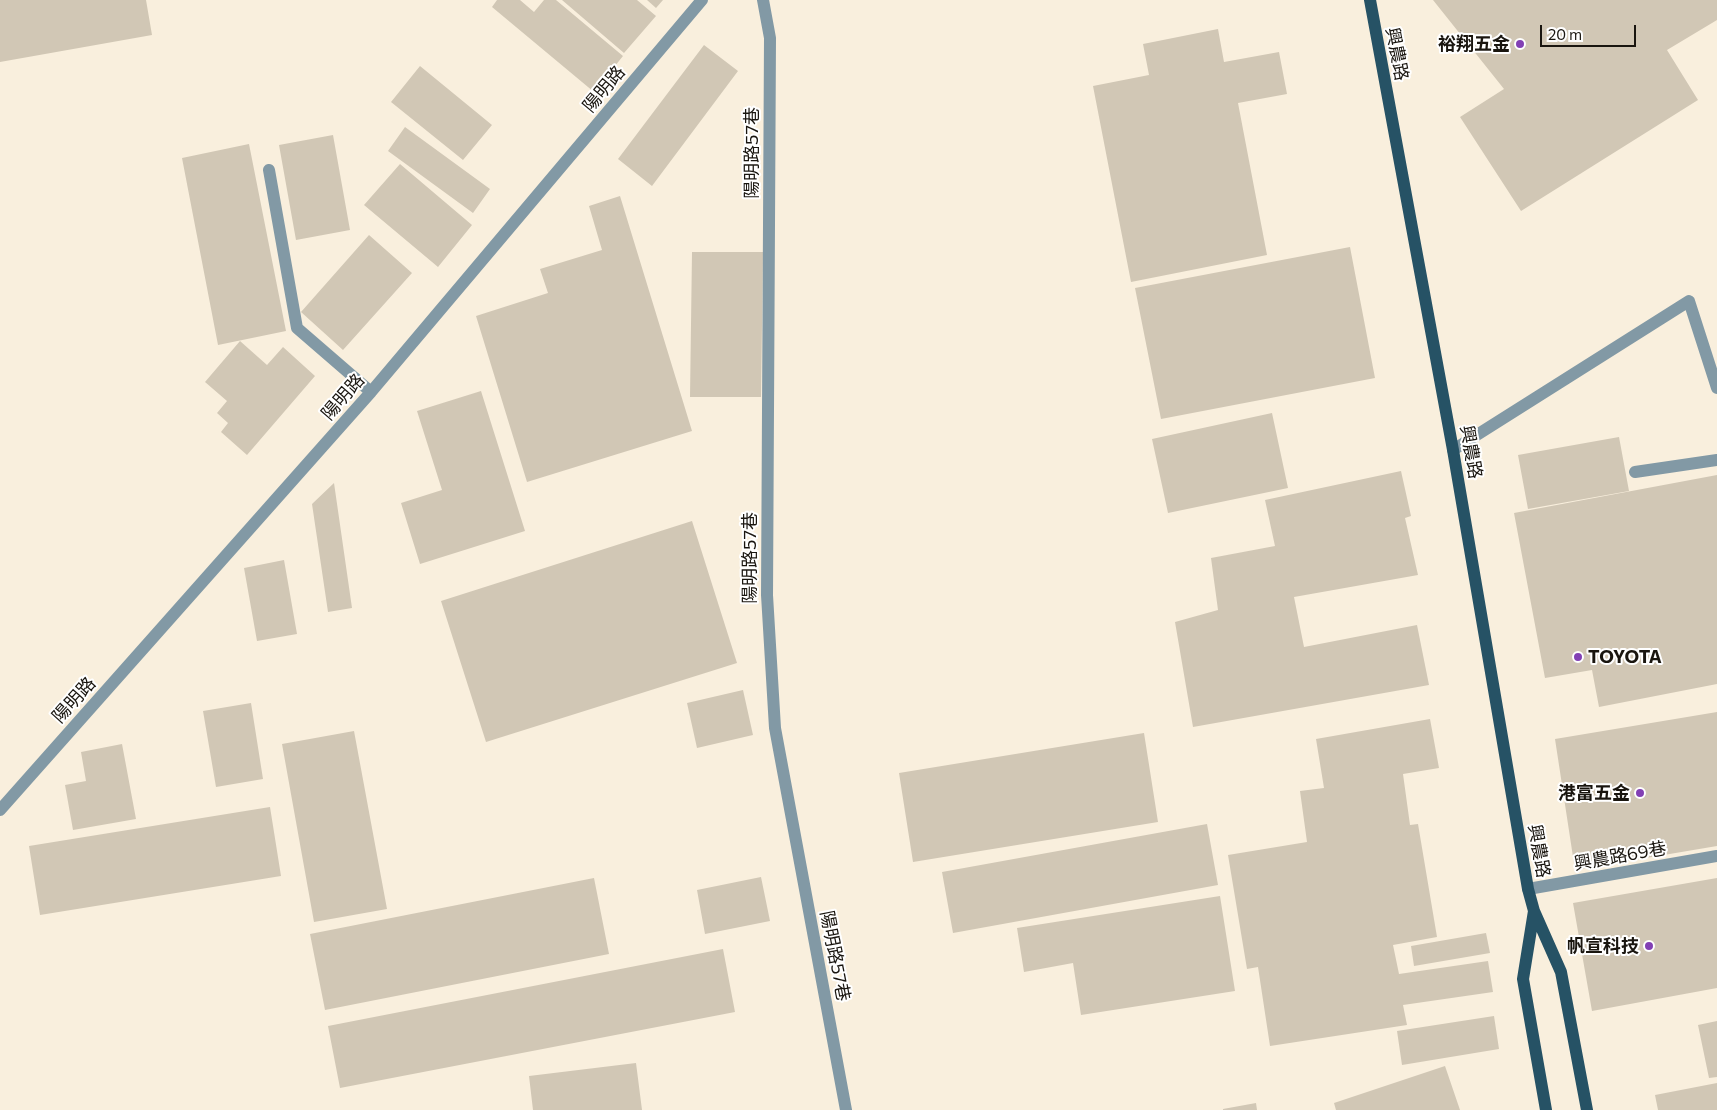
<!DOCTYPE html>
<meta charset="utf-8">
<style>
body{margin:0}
#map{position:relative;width:1717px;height:1110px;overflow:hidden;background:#f9efdd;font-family:Commissioner,sans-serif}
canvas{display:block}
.scale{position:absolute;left:1540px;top:25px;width:96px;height:22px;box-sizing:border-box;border:2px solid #19150f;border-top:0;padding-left:6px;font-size:15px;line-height:18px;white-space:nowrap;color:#19150f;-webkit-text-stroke:4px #fff;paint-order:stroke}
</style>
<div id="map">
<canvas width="1717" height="1110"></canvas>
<div class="scale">20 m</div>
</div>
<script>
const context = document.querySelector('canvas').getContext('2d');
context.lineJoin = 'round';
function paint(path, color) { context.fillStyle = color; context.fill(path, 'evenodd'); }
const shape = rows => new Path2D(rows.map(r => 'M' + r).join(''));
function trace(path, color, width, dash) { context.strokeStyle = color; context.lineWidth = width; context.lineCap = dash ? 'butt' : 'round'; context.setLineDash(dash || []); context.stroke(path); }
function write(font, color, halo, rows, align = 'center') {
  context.font = font + ' Commissioner,"Noto Sans TC",sans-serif'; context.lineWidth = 4; context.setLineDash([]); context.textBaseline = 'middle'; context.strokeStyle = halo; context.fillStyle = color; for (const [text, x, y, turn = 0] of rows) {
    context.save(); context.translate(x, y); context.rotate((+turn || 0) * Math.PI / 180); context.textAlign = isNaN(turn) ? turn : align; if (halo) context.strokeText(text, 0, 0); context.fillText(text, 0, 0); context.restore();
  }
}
const building = shape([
 [0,0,146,0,152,35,0,62],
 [497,0,520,0,534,12,544,0,556,0,623,56,594,92,492,7],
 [562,0,637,0,656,16,624,53],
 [647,0,663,0,656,8],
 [1433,0,1717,0,1717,20,1667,50,1698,100,1521,211,1460,117,1504,89],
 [1218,29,1224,62,1279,52,1287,94,1238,103,1267,255,1131,282,1093,86,1149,75,1143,44],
 [704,45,738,71,652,186,618,159],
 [420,66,492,125,463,160,391,102],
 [405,127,490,189,473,213,388,151],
 [333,135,350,230,296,240,279,145],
 [249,144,286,331,218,345,182,158],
 [400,164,472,225,438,267,364,205],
 [620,196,692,431,527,482,476,316,548,293,540,269,602,250,589,206],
 [369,235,412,273,343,350,301,312],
 [1350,247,1375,378,1161,419,1135,288],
 [692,252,763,252,761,397,690,397],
 [240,341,267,365,283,347,315,376,247,455,221,432,228,423,217,413,227,401,205,382],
 [481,391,525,531,420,564,401,503,442,490,417,411],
 [1272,413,1288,488,1168,513,1152,439],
 [1619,437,1629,491,1528,509,1518,455],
 [1401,471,1411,516,1405,518,1418,575,1294,597,1304,647,1417,625,1429,685,1193,727,1175,622,1218,610,1211,558,1275,546,1265,500],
 [1717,475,1717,684,1599,707,1592,670,1545,678,1514,513],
 [334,483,352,608,328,612,312,504],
 [692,521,737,663,486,742,441,601],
 [284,560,297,634,257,641,244,568],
 [743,690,753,735,697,748,687,703],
 [251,703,263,779,216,787,203,711],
 [1717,712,1717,846,1575,870,1555,739],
 [1430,719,1439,768,1403,774,1410,825,1418,824,1437,937,1393,945,1399,974,1488,961,1493,992,1403,1005,1407,1025,1270,1046,1258,967,1247,969,1228,855,1307,842,1300,791,1324,788,1316,739],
 [354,731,387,909,314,922,282,744],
 [1144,733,1158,822,913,862,899,773],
 [122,744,136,819,73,830,65,785,86,781,81,752],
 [270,807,281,876,40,915,29,846],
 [1207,824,1218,885,953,933,942,872],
 [761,877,770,921,705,934,697,890],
 [594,878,609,954,325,1010,310,934],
 [1717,878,1717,988,1592,1011,1573,903],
 [1220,896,1235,991,1081,1015,1073,963,1024,972,1017,928],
 [1486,933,1490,953,1414,966,1411,946],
 [723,949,735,1012,340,1088,328,1026],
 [1494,1016,1499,1049,1402,1065,1397,1031],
 [1717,1021,1717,1077,1709,1078,1698,1025],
 [636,1063,642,1110,533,1110,529,1076],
 [1445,1066,1460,1110,1336,1110,1334,1103],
 [1717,1083,1717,1110,1658,1110,1655,1095],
 [1256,1103,1257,1110,1223,1110,1223,1109]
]);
const minor = shape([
 [763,0,770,38,767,595,775,728,846,1110],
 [269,170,297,328,371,392],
 [1453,450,1689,301,1717,388],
 [1635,472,1717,460],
 [0,810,371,392,702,0],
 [1528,889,1717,856]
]);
const major = shape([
 [1370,0,1453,450,1528,889,1534,911,1561,972,1587,1110],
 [1534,911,1523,979,1546,1110]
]);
const markers = [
 [1520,44,5,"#8240b4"],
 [1578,657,5,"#8240b4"],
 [1640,793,5,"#8240b4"],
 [1649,946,5,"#8240b4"]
];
const poiNames = [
 ["裕翔五金",1510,44],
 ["TOYOTA",1588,657,"left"],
 ["港富五金",1630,793],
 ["帆宣科技",1639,946]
];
const streetNames = [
 ["興農路",1397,54,79],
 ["陽明路",604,89,-50],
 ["陽明路57巷",752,153,-90],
 ["陽明路",343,397,-49],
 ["興農路",1471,452,80],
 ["陽明路57巷",750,558,-90],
 ["陽明路",74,700,-48],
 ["興農路",1539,851,80],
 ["興農路69巷",1620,856,-10],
 ["陽明路57巷",835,956,79]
];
paint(building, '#d1c7b5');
trace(minor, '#8299a5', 12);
trace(major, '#265265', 12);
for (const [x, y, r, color] of markers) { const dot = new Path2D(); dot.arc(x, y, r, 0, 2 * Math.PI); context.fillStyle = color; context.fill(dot); trace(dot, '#fff', 2); }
write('bold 18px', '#19150f', '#fff', poiNames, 'right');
write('18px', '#19150f', '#fff', streetNames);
</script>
